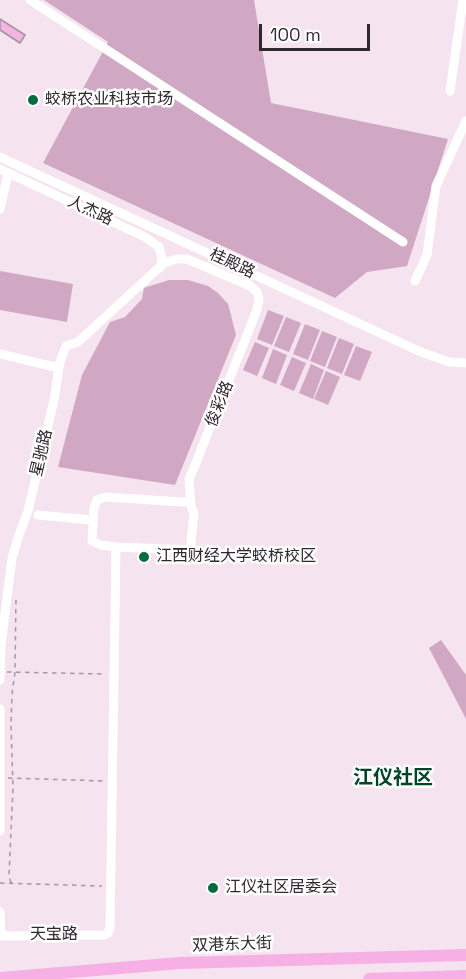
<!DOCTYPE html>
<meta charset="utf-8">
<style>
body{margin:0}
#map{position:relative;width:466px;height:979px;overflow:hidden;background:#f5e3ef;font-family:"Space Grotesk",sans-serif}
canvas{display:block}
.scale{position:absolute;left:259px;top:24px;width:111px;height:27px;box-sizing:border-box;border:3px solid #2f282d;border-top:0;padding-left:8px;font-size:18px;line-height:21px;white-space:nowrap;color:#2f282d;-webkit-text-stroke:4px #fff;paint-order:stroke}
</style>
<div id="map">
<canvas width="466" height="979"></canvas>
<div class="scale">100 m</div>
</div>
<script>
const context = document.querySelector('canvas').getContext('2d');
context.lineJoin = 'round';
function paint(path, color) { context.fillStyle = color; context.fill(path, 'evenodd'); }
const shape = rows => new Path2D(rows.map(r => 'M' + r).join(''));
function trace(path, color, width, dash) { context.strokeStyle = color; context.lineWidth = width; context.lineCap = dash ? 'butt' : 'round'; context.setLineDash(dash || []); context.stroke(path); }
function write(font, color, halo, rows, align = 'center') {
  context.font = font + ' "Space Grotesk","Noto Sans SC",sans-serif'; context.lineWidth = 5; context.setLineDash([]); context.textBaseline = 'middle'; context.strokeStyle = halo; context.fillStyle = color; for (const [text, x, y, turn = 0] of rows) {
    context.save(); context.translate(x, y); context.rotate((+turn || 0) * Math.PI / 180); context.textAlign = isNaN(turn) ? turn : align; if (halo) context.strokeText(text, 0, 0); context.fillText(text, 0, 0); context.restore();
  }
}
const green = shape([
 [44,0,254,0,271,103,448,139,407,266,367,272,335,298,43,163,108,42],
 [0,271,73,284,67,322,0,310],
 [169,280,188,280,208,286,218,293,228,304,236,335,175,485,58,467,82,375,110,322,125,317,142,299,144,288],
 [268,310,284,316,272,345,257,339],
 [286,317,301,323,289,352,274,346],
 [305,324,320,330,308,360,293,354],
 [322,331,337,337,325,367,310,361],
 [339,338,354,344,342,374,327,368],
 [255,342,269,348,257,376,243,370],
 [356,346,372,352,360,381,344,375],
 [273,349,287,355,276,384,262,378],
 [292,357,306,363,294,391,280,385],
 [311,364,324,370,313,399,299,393],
 [326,371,340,377,328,405,314,399],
 [441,640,466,675,466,719,429,648]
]);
const building = shape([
 [0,19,25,35,20,43,0,30,0,19]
]);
const path = shape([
 [7,672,104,674],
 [8,778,105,781],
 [0,883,102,886],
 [11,883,9,875,13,788,11,725,12,694,15,672,16,597]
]);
const minor = shape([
 [30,0,403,242],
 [450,91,463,0],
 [0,157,421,352,449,362,466,363],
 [0,169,145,237,159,247,162,259,160,268],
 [0,209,8,174],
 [415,281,427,255,436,186,466,121],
 [0,354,59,368],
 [38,515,92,520],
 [0,680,1,645,12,558,19,535,28,511,54,400,60,362,66,346,78,342,164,263,177,259,187,259,250,286,257,292,259,299,257,310,189,480,191,506,194,514,190,550,116,547],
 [0,709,0,831],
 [0,912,1,936],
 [0,936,104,935,108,933,110,928,116,547,101,545,92,541,94,508,97,500,106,497,182,502,190,501]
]);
const major = shape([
 [0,978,180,963,466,955],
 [369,979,466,976]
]);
const markers = [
 [33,100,6,"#056b41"],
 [144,557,6,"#056b41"],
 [213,888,6,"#056b41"]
];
const poiNames = [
 ["蛟桥农业科技市场",45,100],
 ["江西财经大学蛟桥校区",156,557],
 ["江仪社区居委会",225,888]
];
const streetNames = [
 ["人杰路",90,211,25],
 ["桂殿路",232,264,25],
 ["俊彩路",220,404,-68],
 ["星驰路",42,453,-77],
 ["天宝路",54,935],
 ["双港东大街",232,945,-2]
];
const quarterNames = [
 ["江仪社区",393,779]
];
paint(green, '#d0a8c3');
paint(building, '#f2b5e0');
trace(building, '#a4939e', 1.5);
trace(path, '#a698a1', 1.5, [4.5, 4.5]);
trace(minor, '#fff', 9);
trace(major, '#f6b0e5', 12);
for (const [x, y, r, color] of markers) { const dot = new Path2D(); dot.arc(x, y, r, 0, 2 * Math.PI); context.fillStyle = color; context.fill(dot); trace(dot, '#fff', 2); }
write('16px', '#2f282d', '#fff', poiNames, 'left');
write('16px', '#2f282d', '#fff', streetNames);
write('bold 20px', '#014427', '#fff', quarterNames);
</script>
